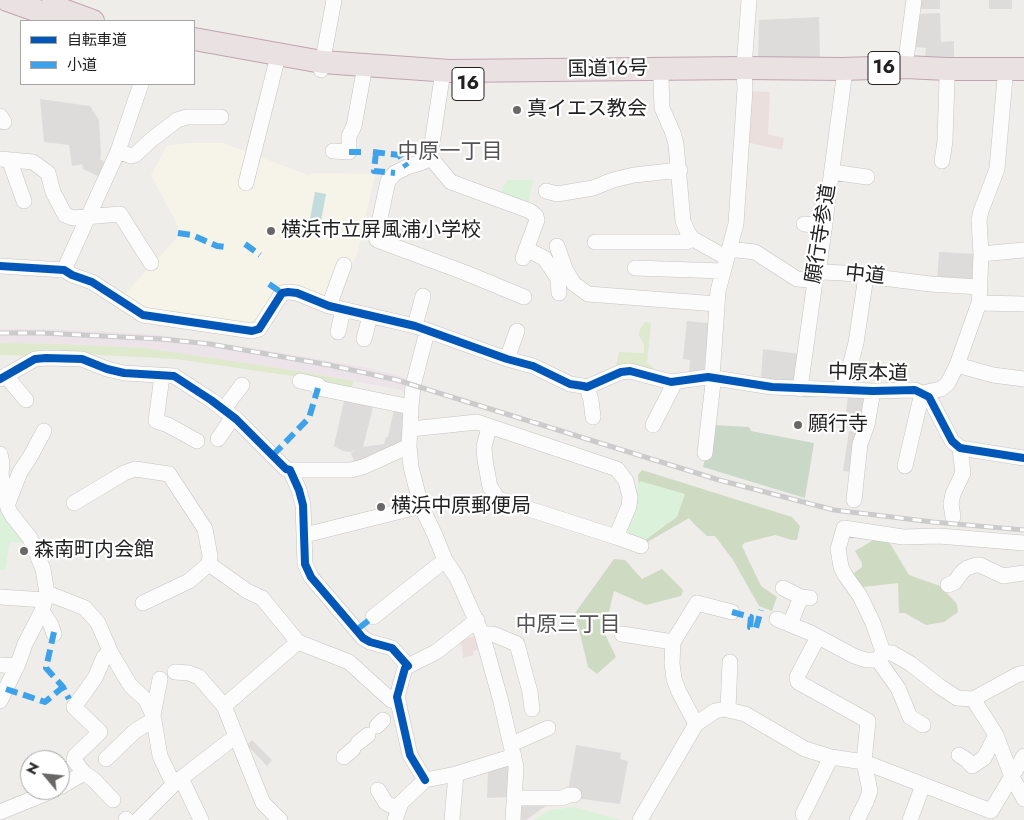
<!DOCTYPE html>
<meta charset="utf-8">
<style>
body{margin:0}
#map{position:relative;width:1024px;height:820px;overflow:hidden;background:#efedea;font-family:Jost,"Noto Sans JP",sans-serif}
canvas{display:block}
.legend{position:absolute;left:20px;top:20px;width:175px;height:65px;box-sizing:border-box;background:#fff;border:1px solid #a6a6a6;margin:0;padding:6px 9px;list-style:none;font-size:15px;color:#212121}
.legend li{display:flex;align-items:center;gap:10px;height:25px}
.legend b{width:25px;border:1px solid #a6a6a6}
.north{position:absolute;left:20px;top:750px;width:50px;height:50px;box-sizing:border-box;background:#fff;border:1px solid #a6a6a6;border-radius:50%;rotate:298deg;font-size:14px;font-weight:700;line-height:20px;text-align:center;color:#212121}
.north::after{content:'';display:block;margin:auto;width:18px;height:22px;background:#696867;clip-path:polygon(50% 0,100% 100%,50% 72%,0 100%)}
</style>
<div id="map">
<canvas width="1024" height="820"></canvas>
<ul class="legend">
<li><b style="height:6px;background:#0057b8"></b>自転車道</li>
<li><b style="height:6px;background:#3ea2ea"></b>小道</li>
</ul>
<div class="north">N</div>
</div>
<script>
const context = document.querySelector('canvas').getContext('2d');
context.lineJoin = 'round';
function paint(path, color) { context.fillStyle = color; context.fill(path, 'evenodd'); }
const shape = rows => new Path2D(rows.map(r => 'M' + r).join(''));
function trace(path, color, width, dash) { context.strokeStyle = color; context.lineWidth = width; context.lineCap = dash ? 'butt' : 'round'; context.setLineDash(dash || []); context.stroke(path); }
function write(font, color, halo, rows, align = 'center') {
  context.font = font + ' Jost,"Noto Sans JP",sans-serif'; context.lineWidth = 4.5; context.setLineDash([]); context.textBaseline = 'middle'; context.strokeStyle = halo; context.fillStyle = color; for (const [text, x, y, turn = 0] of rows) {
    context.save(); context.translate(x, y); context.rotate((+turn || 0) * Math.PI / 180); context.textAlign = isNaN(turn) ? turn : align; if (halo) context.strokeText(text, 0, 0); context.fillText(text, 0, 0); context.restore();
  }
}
const commercial = shape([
 [749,91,770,92,768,134,784,138,782,150,746,142],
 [475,636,478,650,473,651,474,655,463,658,462,646,459,641]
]);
const industrial = shape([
 [0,329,52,329,150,334,222,343,306,357,369,368,410,379,406,391,305,372,146,348,62,344,0,343]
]);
const education = shape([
 [188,143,223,143,310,176,311,173,375,174,357,255,353,261,347,264,330,302,290,285,254,323,248,324,143,310,122,297,179,236,178,226,151,175,167,146]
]);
const religious = shape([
 [917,0,940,0,940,9,917,9],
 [989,0,1012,0,1012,9,989,9],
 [940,13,941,42,954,41,954,57,925,58,926,48,914,47,917,14],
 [819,17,820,58,758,60,759,20],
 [40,99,90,106,99,120,101,154,100,159,106,163,100,177,83,169,82,164,72,166,69,145,44,142],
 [939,252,978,254,977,283,937,281],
 [687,321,709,323,704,373,689,374,690,360,683,359],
 [763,349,799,354,794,382,761,380],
 [345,396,374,403,363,447,384,444,386,437,388,437,394,410,405,411,404,443,355,464,351,453,357,449,351,452,343,451,334,446],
 [848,396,870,396,860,430,844,427],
 [849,431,859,432,852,472,843,471],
 [252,740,272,760,267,766,247,745],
 [576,745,621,753,620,759,628,761,620,804,575,798,568,791],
 [508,765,512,770,510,797,487,798,488,772],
 [519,792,547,805,526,820,517,820]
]);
const grass = shape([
 [645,322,651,323,647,363,653,367,653,373,631,364,623,363,616,366,619,352,642,353,644,352,644,344,639,336,640,329],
 [0,343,62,344,146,348,305,372,353,381,352,388,299,377,176,359,100,355,51,350,39,355,29,356,0,355]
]);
const forest = shape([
 [642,470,792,517,800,526,797,540,792,540,775,535,744,543,742,546,761,586,777,597,772,611,759,606,733,560,715,536,707,536,695,525,689,518,644,544,638,475],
 [877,538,888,540,909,575,940,586,957,604,958,612,944,622,926,625,905,613,899,613,898,583,863,587,857,585,854,573,862,567,862,563,855,551],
 [614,559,625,560,642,579,662,569,683,590,681,596,646,605,614,591,604,632,616,657,597,674,588,667,575,613]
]);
const cemetery = shape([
 [713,425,749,427,751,431,814,443,805,498,703,467]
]);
const park = shape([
 [507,180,533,180,528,209,498,197],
 [640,481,685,494,677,517,644,541,621,534],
 [0,509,6,509,26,543,10,542,5,570,0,570],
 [575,807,621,820,534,820,550,810]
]);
const water = shape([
 [315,192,326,194,319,232,308,230]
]);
const minor = shape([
 [905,67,914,0],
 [321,70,334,0],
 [443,71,430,157,423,162,407,167,395,173,388,181,376,237,377,240,466,273,524,297],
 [661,79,662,108,673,133,676,144,683,221,688,233,693,239,727,258],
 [0,116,4,122],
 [118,151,131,156,135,155,151,140,177,120,187,117,221,117],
 [333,151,349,152,349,136,354,126,363,77],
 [430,157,451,182,530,211,536,216,537,220,523,258],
 [0,159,33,162,48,173,53,192,65,215,73,218,120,214,151,263],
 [942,161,945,141,947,79],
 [10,162,24,201],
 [832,172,867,177],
 [246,183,276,64],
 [546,191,557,194,593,188,613,180,634,175,680,170],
 [804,224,825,226],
 [595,242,686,242,693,239],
 [557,246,566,271,574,284,588,294,717,304],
 [526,249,544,258,551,268,558,279,559,293],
 [729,249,755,252,797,279,811,280,822,272,844,273,930,284,980,287],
 [981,254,1024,250],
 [0,266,64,270,72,275,92,282,143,315,252,331,259,329,282,293,288,292,297,293,329,306,415,326,507,359,533,366,570,384,583,386,587,387,621,372,630,371,671,382,708,377,772,387,873,391,915,390,929,397,952,441,960,448,1024,458],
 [635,268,723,271],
 [64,270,118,151,141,84],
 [979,303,1024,304],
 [329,306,344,265],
 [415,326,423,296],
 [338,332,343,310],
 [427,332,413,386,411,407,409,446,411,467,421,506,435,535,445,560,457,578,482,634,500,698,516,767,513,820],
 [364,339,370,316],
 [507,359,517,331],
 [957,365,993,375,1024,379],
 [6,376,26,400],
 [162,376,156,421,168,425,197,441],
 [0,379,35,359,46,358,82,359,107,369,124,373,174,376,211,400,236,419,286,469,290,470,299,490,303,505,305,564,311,577,363,638,370,642,392,648,408,666,405,668,397,697,410,755,425,780],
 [300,381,318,385,318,388,411,407],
 [587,387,591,400,593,417],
 [800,389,815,281,819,267,844,78],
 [844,389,856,343,866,276],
 [223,410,242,385],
 [653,425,675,382],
 [411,429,477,422,617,469,626,481,630,497,629,506,616,537,498,499,490,487,485,460,484,447,489,427],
 [218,439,233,417],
 [705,453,713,383,712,378,718,291,736,224,745,89,744,68,749,0],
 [0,454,2,463,1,475,8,508,11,514,30,538,43,569,47,593,42,611,25,644,18,664,0,701],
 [905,466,922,393,941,389,948,383,957,365,979,303,981,254,979,220,981,211,997,169,1005,78],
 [290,470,351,470,363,467,409,446],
 [854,500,860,444,867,425,873,391],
 [8,503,20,472,30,457,44,431],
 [74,503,124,473,135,469,169,474,205,529,210,556,209,564,189,581,143,603],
 [953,517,951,504,953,494,963,473,960,448],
 [305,535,421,506],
 [616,537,641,546],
 [209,564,247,591,262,598,298,642,349,662,391,700,399,703],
 [948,585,955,582,962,572,967,568,976,565,980,565,1003,576,1024,573],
 [783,588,801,597,810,598],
 [47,593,85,608,98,623,111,653,130,685,146,700,153,715,160,756,170,777,175,783],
 [0,597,45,600],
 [42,611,51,625,54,634],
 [373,617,445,560],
 [777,619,811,633,854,656,866,660,878,660],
 [790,624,801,597],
 [482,634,493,634,517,644,530,692,532,709],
 [622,634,673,642],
 [818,637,797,677,798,682,868,721,864,762,870,791,866,802,857,820],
 [110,651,104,657,95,678,74,707,100,732,75,756,74,760,84,773,94,780,113,800],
 [883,652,892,653,911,664,939,686,957,698,973,699,1017,675,1024,673],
 [878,660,883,652,873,623,860,596,845,575,841,567,838,549,844,528,903,537,939,536,1024,543],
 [878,660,898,688,910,717,923,725],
 [0,665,17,666],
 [408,666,436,652,477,620],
 [175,672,189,673,199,677,224,706,263,803,280,820],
 [973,699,996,735,1012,777,1024,799],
 [224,706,298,642],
 [728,709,730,662],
 [153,715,160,679],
 [696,724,679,692,674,679,672,663,673,642,697,603,732,612],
 [377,726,383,720],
 [358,743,368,735],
 [512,744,548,728],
 [959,755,967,760,972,766,984,758,996,735],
 [344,757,353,749],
 [106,759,135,731,153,720],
 [181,778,201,820],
 [60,787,84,773],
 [378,790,386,803,398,809],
 [514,798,562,798,569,795,574,795],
 [0,812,54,790],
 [803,814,831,757],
 [126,819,127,820],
 [138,820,175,783,236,736],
 [395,820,401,803,425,780,456,774,514,756],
 [452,820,456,774],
 [640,820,696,724,715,711,724,709,745,714,805,749,831,757,864,762,991,811,1024,756],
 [910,820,923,785]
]);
const highway = shape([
 [7,0,66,21],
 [52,6,93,21],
 [194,39,322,62,450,71,744,68,842,69,905,67,947,69,1024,69]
]);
const rail = shape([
 [0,333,42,333,161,339,210,344,329,365,397,380,719,480,834,510,933,522,1024,530]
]);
const quiet = shape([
 [349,152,364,152],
 [373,152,399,155,407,167],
 [376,152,374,171,395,173],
 [178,233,192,235,217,246,225,247],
 [245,244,260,255],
 [269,284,282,293],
 [273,455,309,418,318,388],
 [732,612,751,617,750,627,756,628,761,610],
 [359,628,373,617],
 [54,632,46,668,63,687,69,699],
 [6,689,45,702,63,687]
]);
const cycleway = shape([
 [0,266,64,270,72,275,92,282,143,315,252,331,259,329,282,293,288,292,297,293,329,306,415,326,507,359,533,366,570,384,583,386,587,387,621,372,630,371,671,382,708,377,772,387,873,391,915,390,929,397,952,441,960,448,1024,458],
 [0,379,35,359,46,358,82,359,107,369,124,373,174,376,211,400,236,419,286,469,290,470,299,490,303,505,305,564,311,577,363,638,370,642,392,648,408,666,405,668,397,697,410,755,425,780]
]);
const markers = [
 [517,110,5,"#696867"],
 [271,231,5,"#696867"],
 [798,425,5,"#696867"],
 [381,507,5,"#696867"],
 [24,551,5,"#696867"]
];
const shields = [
 [884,68,32],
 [468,84,32]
];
const shieldNames = [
 ["16",884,68],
 ["16",468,84]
];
const streetNames = [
 ["国道16号",608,70,-1],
 ["願行寺参道",822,234,-81],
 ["中道",865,276,6],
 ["中原本道",868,374,1]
];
const poiNames = [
 ["真イエス教会",527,110],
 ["横浜市立屏風浦小学校",281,231],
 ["願行寺",808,425],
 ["横浜中原郵便局",391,507],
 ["森南町内会館",34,551]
];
const neighbourhoodNames = [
 ["中原一丁目",450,153],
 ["中原三丁目",568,626]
];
paint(commercial, '#ebdfde');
paint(industrial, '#ece4e9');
paint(education, '#f6f4e8');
paint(religious, '#dddcdb');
paint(grass, '#dee9cd');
paint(forest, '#cedac2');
paint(cemetery, '#cad8c8');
paint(park, '#dcf1d9');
paint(water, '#c2dcde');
trace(minor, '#c5c4c2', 16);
trace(highway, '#c1a4b0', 24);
trace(minor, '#fdfcfc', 15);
trace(highway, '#eae1e3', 22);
trace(rail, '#cbcbcb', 5);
trace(rail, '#fff', 3, [9]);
trace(quiet, '#3ea2ea', 6, [12, 6]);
trace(cycleway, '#0057b8', 8);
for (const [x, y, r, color] of markers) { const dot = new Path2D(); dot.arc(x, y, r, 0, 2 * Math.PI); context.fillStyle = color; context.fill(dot); trace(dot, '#fff', 2); }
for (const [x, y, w] of shields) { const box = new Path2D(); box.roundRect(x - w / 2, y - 16.5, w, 33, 4); context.fillStyle = '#fff'; context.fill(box); trace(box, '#212121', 1); }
write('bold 19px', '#212121', null, shieldNames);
write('20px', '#212121', '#fff', streetNames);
write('20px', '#212121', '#fff', poiNames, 'left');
write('21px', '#545454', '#fff', neighbourhoodNames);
</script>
